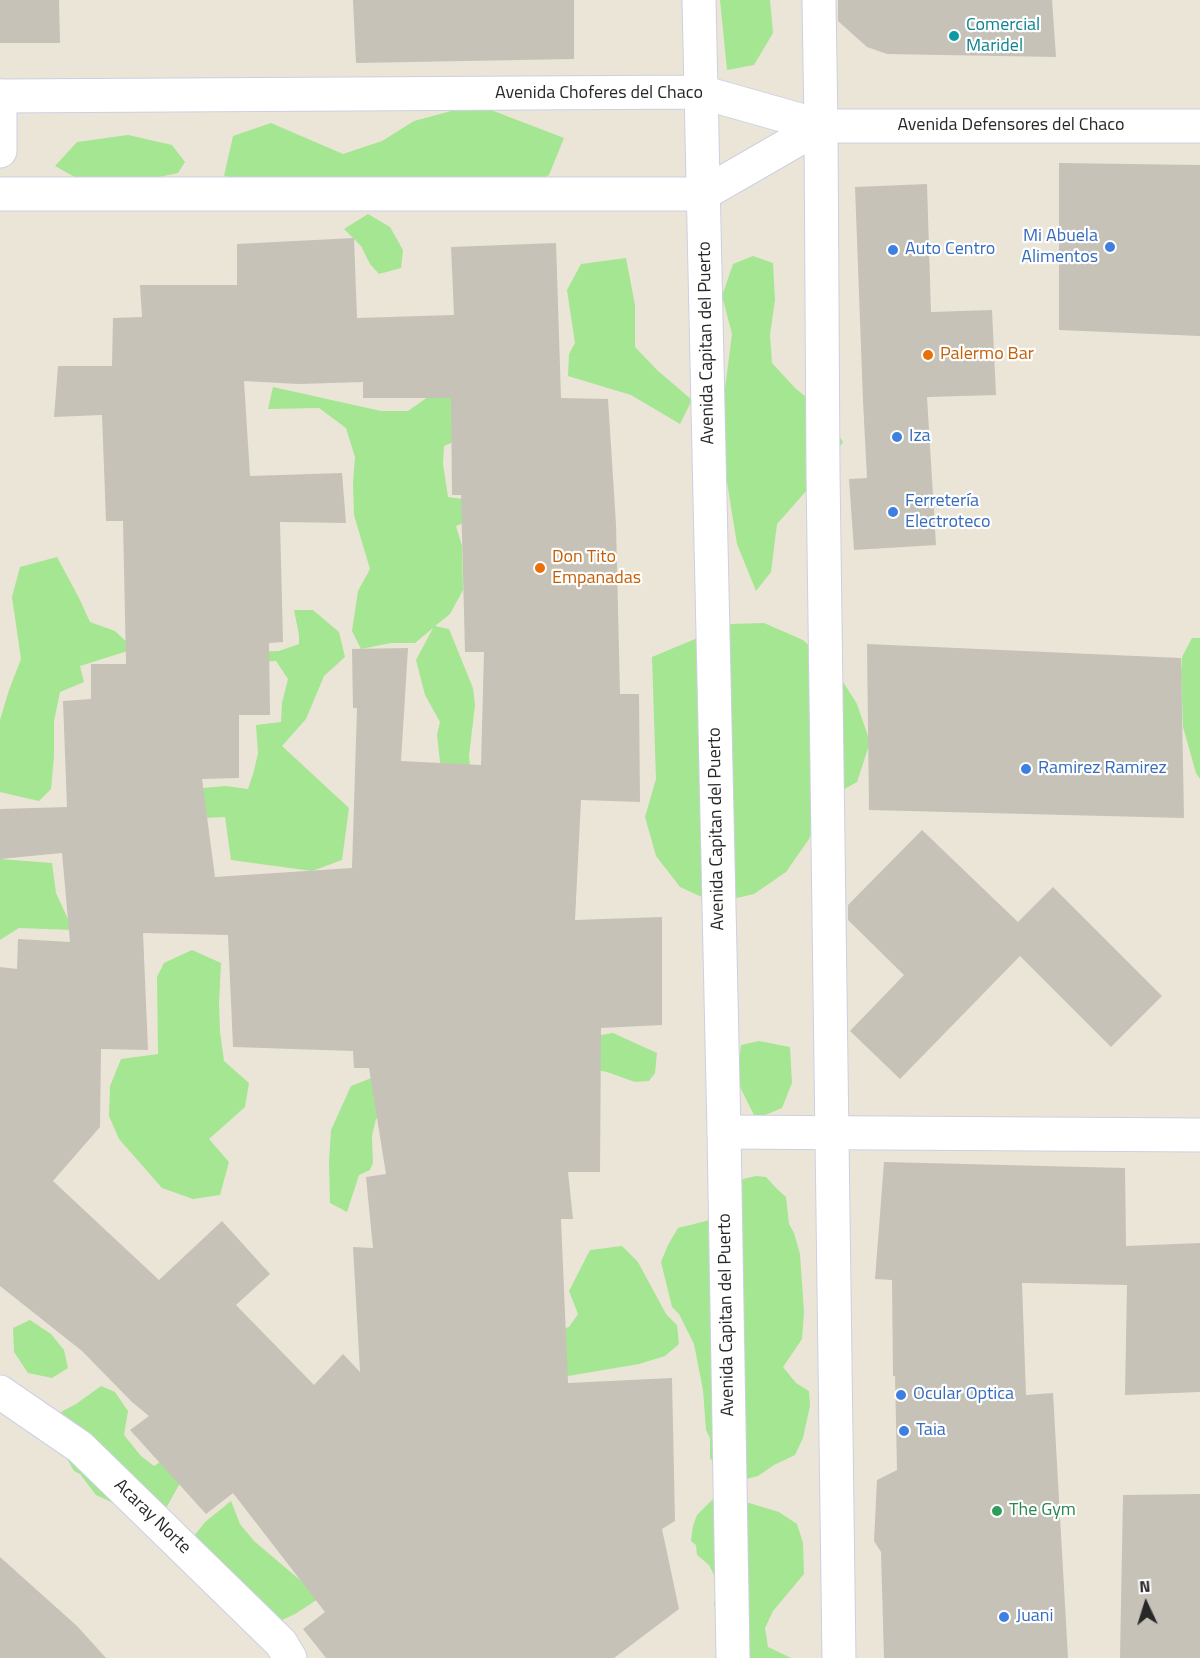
<!DOCTYPE html>
<meta charset="utf-8">
<style>
body{margin:0}
#map{position:relative;width:1200px;height:1658px;overflow:hidden;background:#ebe5d8;font-family:"Titillium Web",sans-serif}
canvas{display:block}
.north{position:absolute;left:1116px;top:1574px;width:60px;height:60px;-webkit-text-stroke:4px #fff;paint-order:stroke;rotate:356deg;font-size:16px;font-weight:700;line-height:24px;text-align:center;color:#282828}
.north::after{content:'';display:block;margin:auto;width:21px;height:27px;background:#282828;clip-path:polygon(50% 0,100% 100%,50% 72%,0 100%)}
</style>
<div id="map">
<canvas width="1200" height="1658"></canvas>
<div class="north">N</div>
</div>
<script>
const context = document.querySelector('canvas').getContext('2d');
context.lineJoin = 'round';
function paint(path, color) { context.fillStyle = color; context.fill(path, 'evenodd'); }
const shape = rows => new Path2D(rows.map(r => 'M' + r).join(''));
function trace(path, color, width, dash) { context.strokeStyle = color; context.lineWidth = width; context.lineCap = dash ? 'butt' : 'round'; context.setLineDash(dash || []); context.stroke(path); }
function write(font, color, halo, rows, align = 'center') {
  context.font = font + ' "Titillium Web",sans-serif'; context.lineWidth = 4.5; context.setLineDash([]); context.textBaseline = 'middle'; context.strokeStyle = halo; context.fillStyle = color; for (const [text, x, y, turn = 0] of rows) {
    context.save(); context.translate(x, y); context.rotate((+turn || 0) * Math.PI / 180); context.textAlign = isNaN(turn) ? turn : align; if (halo) context.strokeText(text, 0, 0); context.fillText(text, 0, 0); context.restore();
  }
}
const green = shape([
 [720,0,770,0,773,33,754,65,727,70],
 [491,110,564,138,549,175,510,194,264,185,224,176,233,136,271,123,343,154,382,141,414,121,451,111],
 [128,135,172,145,185,162,178,173,135,182,89,185,55,166,77,142],
 [368,214,390,227,403,250,401,268,379,274,370,264,361,246,344,229],
 [753,256,773,263,775,300,770,335,772,363,796,389,823,410,843,442,823,472,777,524,771,572,756,591,737,544,727,482,723,404,732,334,722,296,733,264],
 [626,258,635,305,635,347,657,370,692,400,680,424,631,395,568,376,569,354,575,343,567,290,581,264],
 [459,375,475,433,444,446,443,464,448,497,483,502,483,515,456,526,462,546,463,590,450,614,435,626,449,629,473,688,475,705,469,756,470,765,441,771,437,735,440,722,425,695,416,660,433,628,415,643,391,643,361,649,352,631,358,591,370,569,354,515,353,483,355,457,346,428,319,408,268,409,273,387,381,411,408,411],
 [57,557,79,598,90,622,115,631,134,649,80,666,84,682,60,692,54,721,54,756,51,789,39,801,0,792,0,720,9,690,21,659,12,597,20,567],
 [294,610,313,610,339,632,345,657,324,676,306,719,282,746,349,808,342,860,312,871,231,860,225,817,178,819,191,789,226,786,248,789,254,771,258,753,256,725,281,722,282,703,288,679,276,661,249,663,254,652,279,651,299,644,299,635],
 [764,623,803,640,835,669,857,704,870,742,857,782,823,801,809,839,786,872,754,894,715,903,680,887,656,856,645,817,656,779,652,657,731,624],
 [1192,638,1200,638,1200,779,1196,773,1183,727,1181,674,1182,657],
 [0,859,52,863,56,893,73,930,19,928,0,940],
 [192,950,221,963,219,1004,220,1032,224,1061,249,1083,245,1107,209,1139,229,1162,220,1195,193,1199,162,1188,119,1139,109,1116,110,1086,121,1059,158,1054,157,977,164,963],
 [613,1033,657,1053,655,1073,649,1081,635,1082,607,1072,565,1064,584,1038],
 [759,1041,790,1047,792,1083,782,1108,756,1119,737,1081,741,1045],
 [397,1068,416,1101,376,1119,372,1136,373,1163,370,1170,359,1175,347,1212,330,1203,329,1162,331,1130,351,1086],
 [756,1176,766,1177,777,1189,786,1197,789,1224,794,1233,800,1254,804,1312,802,1339,783,1367,796,1383,809,1391,810,1406,803,1438,795,1455,774,1465,758,1476,742,1480,723,1474,710,1458,710,1438,706,1430,703,1390,694,1344,679,1314,672,1307,661,1262,668,1245,678,1228,706,1221,725,1214,731,1196,743,1179],
 [622,1246,638,1262,666,1314,677,1325,679,1344,665,1356,639,1364,562,1377,534,1338,569,1327,578,1314,569,1291,590,1250],
 [30,1320,51,1334,64,1350,68,1368,52,1378,28,1373,14,1352,13,1328],
 [101,1386,115,1392,128,1411,124,1435,141,1456,154,1466,168,1457,184,1482,179,1485,166,1508,167,1528,96,1495,80,1474,74,1471,55,1438,61,1412,76,1404],
 [714,1498,739,1500,779,1512,797,1524,803,1543,804,1574,773,1611,765,1628,768,1647,791,1658,715,1658,722,1644,719,1616,714,1605,718,1583,709,1565,697,1555,696,1545,691,1541,693,1526,697,1515],
 [231,1501,240,1524,254,1541,300,1580,318,1599,295,1614,276,1623,194,1536,205,1522]
]);
const building = shape([
 [0,0,59,0,60,43,0,43],
 [353,0,574,0,574,59,356,63],
 [838,0,1052,0,1056,57,887,54,867,47,838,21],
 [1059,163,1200,165,1200,336,1059,330],
 [927,184,931,312,992,310,996,395,927,397,936,545,854,550,849,479,867,478,863,401,855,187],
 [354,238,357,318,454,315,451,247,556,243,561,398,608,399,616,524,620,694,639,694,640,802,581,800,575,920,662,917,662,1025,601,1028,600,1172,568,1172,573,1219,561,1219,568,1383,672,1378,675,1521,662,1529,679,1609,614,1658,326,1658,303,1629,325,1612,233,1493,206,1514,130,1430,149,1416,132,1402,82,1351,0,1286,0,967,17,969,18,939,70,942,62,853,0,859,0,809,67,807,63,701,91,699,91,664,126,664,123,521,106,521,102,415,54,417,58,366,112,366,113,318,142,317,140,285,237,285,237,244],
 [244,381,298,384,363,382,363,398,451,398,452,495,461,495,465,652,484,652,481,765,401,761,408,648,352,649,353,708,357,708,352,868,215,877,202,779,239,778,239,715,270,715,269,643,283,642,280,522,346,523,342,473,250,476],
 [143,933,228,935,233,1047,353,1051,354,1068,369,1068,386,1174,366,1177,373,1248,353,1247,360,1372,343,1354,314,1385,236,1305,270,1274,222,1221,159,1280,53,1181,100,1127,101,1049,148,1050],
 [867,644,1181,658,1184,818,869,810],
 [922,830,1018,922,1053,887,1162,996,1111,1047,1020,956,900,1079,850,1031,904,975,848,920,848,905],
 [884,1162,1125,1168,1126,1246,1200,1243,1200,1392,1125,1395,1127,1285,1022,1283,1026,1395,1053,1393,1068,1658,884,1658,881,1552,874,1541,877,1480,897,1470,895,1376,893,1376,892,1280,875,1279],
 [1200,1494,1200,1658,1120,1658,1123,1495],
 [0,1557,77,1626,106,1658,0,1658]
]);
const street = shape([
 [821,126,1200,126],
 [0,151,0,96],
 [724,1132,1200,1135],
 [0,1392,80,1447,281,1643,290,1658]
]);
const secondary = shape([
 [699,0,724,1132,733,1658],
 [819,0,821,126,823,471,839,1658],
 [0,96,701,92,821,126],
 [0,194,703,194,821,126]
]);
const markers = [
 [954,36,6,"#0f9aa8"],
 [1110,247,6,"#3f7fe0"],
 [893,250,6,"#3f7fe0"],
 [928,355,6,"#e8710a"],
 [897,437,6,"#3f7fe0"],
 [893,512,6,"#3f7fe0"],
 [540,568,6,"#e8710a"],
 [1026,769,6,"#3f7fe0"],
 [901,1395,6,"#3f7fe0"],
 [904,1431,6,"#3f7fe0"],
 [997,1511,6,"#2e9e5b"],
 [1004,1617,6,"#3f7fe0"]
];
const cultureNames = [
 ["Comercial",966,26],
 ["Maridel",966,47]
];
const streetNames = [
 ["Avenida Choferes del Chaco",599,94],
 ["Avenida Defensores del Chaco",1011,126],
 ["Avenida Capitan del Puerto",707,343,-91],
 ["Avenida Capitan del Puerto",717,829,-91],
 ["Avenida Capitan del Puerto",727,1315,-91],
 ["Acaray Norte",152,1517,44]
];
const shopNames = [
 ["Mi Abuela",1098,237,"right"],
 ["Alimentos",1098,258,"right"],
 ["Auto Centro",905,250],
 ["Iza",909,437],
 ["Ferretería",905,502],
 ["Electroteco",905,523],
 ["Ramirez Ramirez",1038,769],
 ["Ocular Optica",913,1395],
 ["Taia",916,1431],
 ["Juani",1016,1617]
];
const foodNames = [
 ["Palermo Bar",940,355],
 ["Don Tito",552,558],
 ["Empanadas",552,579]
];
const leisureNames = [
 ["The Gym",1009,1511]
];
paint(green, '#a4e691');
paint(building, '#c6c2b8');
trace(street, '#cdcfe2', 35);
trace(secondary, '#cdcfe2', 35);
trace(street, '#fff', 33);
trace(secondary, '#fff', 33);
for (const [x, y, r, color] of markers) { const dot = new Path2D(); dot.arc(x, y, r, 0, 2 * Math.PI); context.fillStyle = color; context.fill(dot); trace(dot, '#fff', 2); }
write('18px', '#0d838f', '#fff', cultureNames, 'left');
write('18px', '#282828', '#fff', streetNames);
write('18px', '#366cbe', '#fff', shopNames, 'left');
write('18px', '#c56008', '#fff', foodNames, 'left');
write('18px', '#27864d', '#fff', leisureNames, 'left');
</script>
